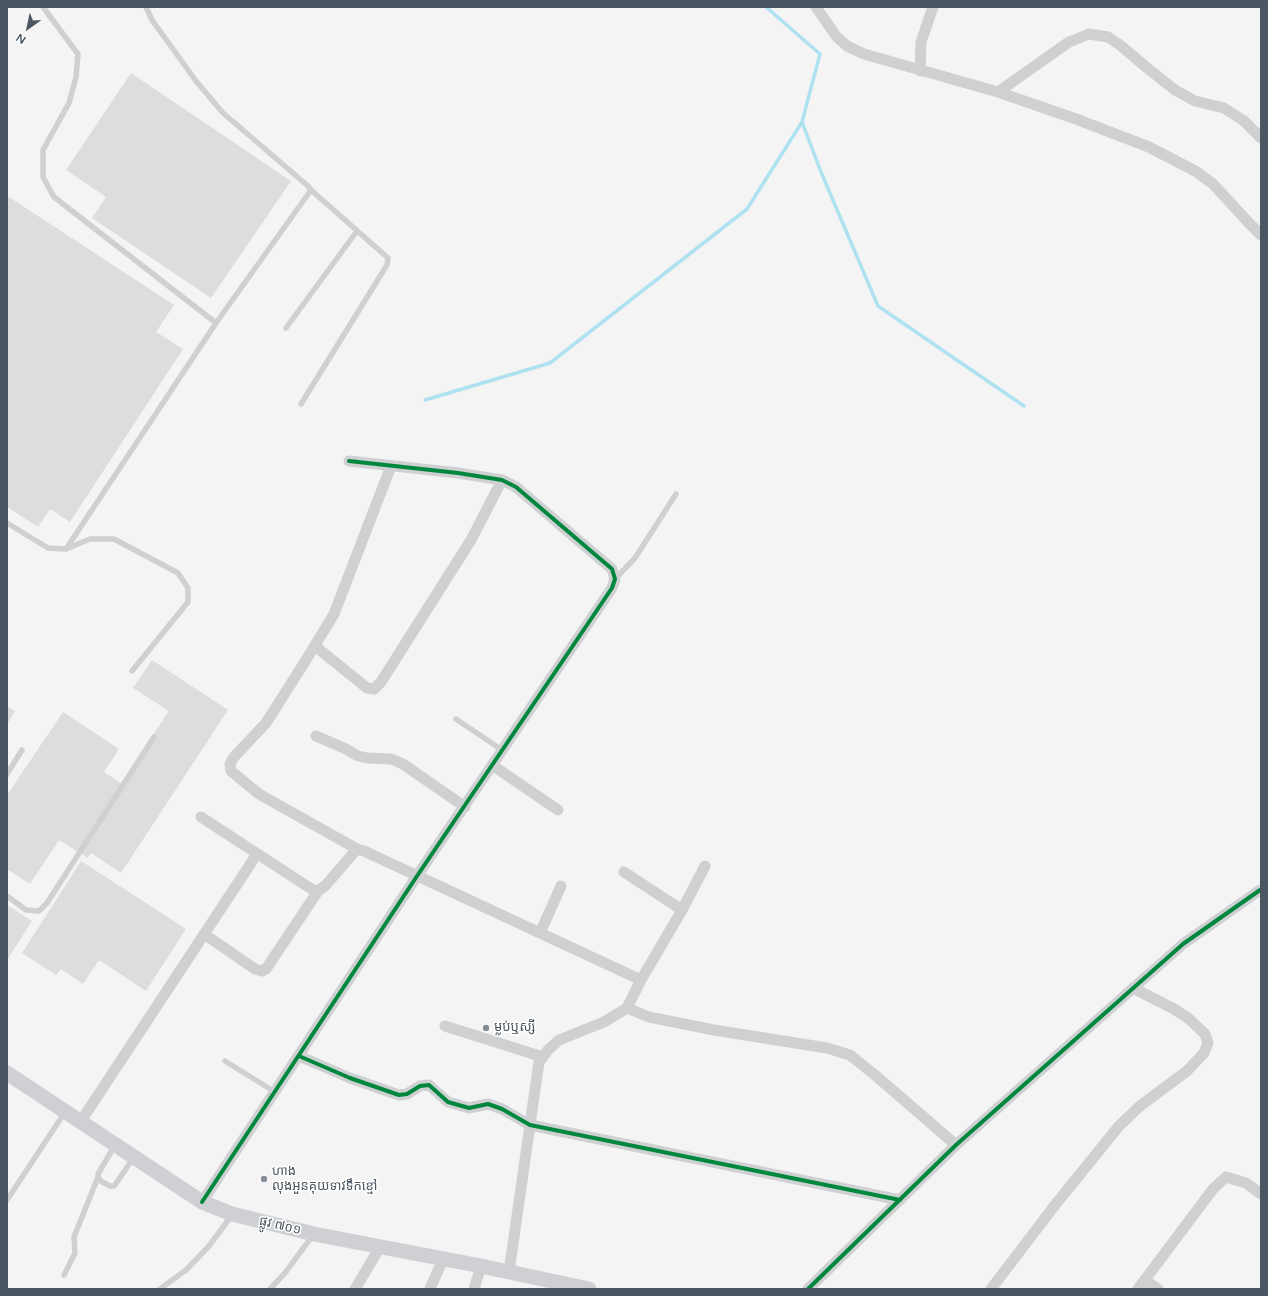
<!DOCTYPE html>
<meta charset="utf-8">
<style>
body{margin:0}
#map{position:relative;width:1268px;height:1296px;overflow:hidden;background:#f4f4f4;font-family:"Varela Round",sans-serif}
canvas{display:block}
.frame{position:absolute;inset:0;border:8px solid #4a5661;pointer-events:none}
.north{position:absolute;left:8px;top:8px;width:40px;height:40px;-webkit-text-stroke:3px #fff;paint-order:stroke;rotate:213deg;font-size:11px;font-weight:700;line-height:16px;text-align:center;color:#4a5661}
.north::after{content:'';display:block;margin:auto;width:14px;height:18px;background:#4a5661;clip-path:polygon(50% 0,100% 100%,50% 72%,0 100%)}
</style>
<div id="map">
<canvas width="1268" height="1296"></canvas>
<div class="frame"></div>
<div class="north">N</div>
</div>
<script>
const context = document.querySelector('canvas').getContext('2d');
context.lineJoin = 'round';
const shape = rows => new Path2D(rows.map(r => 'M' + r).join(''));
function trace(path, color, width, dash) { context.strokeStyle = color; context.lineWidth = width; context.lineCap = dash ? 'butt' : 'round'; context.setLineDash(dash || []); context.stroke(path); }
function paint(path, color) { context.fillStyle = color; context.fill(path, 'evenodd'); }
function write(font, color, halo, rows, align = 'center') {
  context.font = font + ' "Varela Round","Noto Sans Khmer",sans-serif'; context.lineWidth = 3; context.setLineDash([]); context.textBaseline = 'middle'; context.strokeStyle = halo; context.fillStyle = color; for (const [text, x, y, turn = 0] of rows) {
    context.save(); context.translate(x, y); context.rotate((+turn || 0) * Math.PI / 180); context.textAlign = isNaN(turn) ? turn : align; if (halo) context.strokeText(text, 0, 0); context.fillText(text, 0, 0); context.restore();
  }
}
const stream = shape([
 [802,122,821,172,878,306,1024,406],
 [425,400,550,363,747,209,802,122,820,54,766,7]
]);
const building = shape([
 [131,73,291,181,211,298,92,218,106,197,66,170],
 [9,197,174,305,156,332,183,349,70,522,50,509,38,527,7,507,7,200],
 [152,660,228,710,121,873,91,853,88,858,59,840,30,884,7,869,7,795,63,712,119,749,104,772,121,783,169,711,133,688],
 [7,706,15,711,7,724],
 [81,861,186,929,146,991,99,960,83,984,61,969,56,975,22,953],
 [7,905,32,921,7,960]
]);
const service = shape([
 [43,7,78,54,76,77,69,103,43,150,43,177,54,197,216,323],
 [286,328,357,231],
 [301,404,387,265,388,258,311,190],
 [7,523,48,548,66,549,90,539,114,539,178,573,188,588,188,602,132,671],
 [66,549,216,323,311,190,308,186,223,113,196,81,152,20,146,7],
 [615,579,635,558,676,494],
 [456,719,502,750],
 [7,774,22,750],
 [7,896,26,910,39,911,47,903,154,737],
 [225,1061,275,1092],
 [115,1145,98,1174,99,1180,110,1186,113,1186,115,1185,134,1157],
 [7,1200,65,1112],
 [64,1275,75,1253,74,1237,98,1177],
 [160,1289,186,1270,209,1246,232,1215],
 [270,1289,285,1273,313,1235]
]);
const minor = shape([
 [816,7,836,36,847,46,864,54,998,92,1076,119,1149,147,1197,172,1213,184,1249,223,1261,235],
 [920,71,921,42,933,7],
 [998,92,1069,42,1089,34,1108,37,1120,45,1146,67,1175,90,1195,101,1224,108,1244,121,1261,138],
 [391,466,334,614,306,660,266,723,234,757,230,764,231,771,259,794,357,849,364,851,641,980],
 [315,646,367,688,374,689,381,682,471,540,502,480],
 [316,736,344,748,358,756,367,758,391,759,403,764,465,807],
 [492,765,558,810],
 [201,817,313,890,318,891],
 [624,872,682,910],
 [540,933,561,886],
 [204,934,255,969,262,971,266,969,318,891,325,886,357,849],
 [627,1008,649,1017,714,1030,827,1048,850,1055,875,1075,956,1145],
 [445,1026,543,1057],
 [299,1056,350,1078,399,1095,407,1094,420,1086,429,1085,448,1102,469,1108,488,1104,502,1109,530,1125,900,1200],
 [81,1121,257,854],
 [202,1202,417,876,612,588,615,579,612,569,516,487,502,480,458,473,349,461],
 [509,1272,539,1062,548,1050,559,1040,604,1022,627,1008,641,980,682,910,705,866],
 [1145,1280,1158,1289],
 [355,1289,380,1247],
 [430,1289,443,1259],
 [474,1289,481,1266],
 [808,1289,956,1145,1183,944,1260,890],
 [991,1289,1055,1205,1119,1126,1140,1106,1187,1071,1204,1053,1208,1043,1205,1034,1188,1018,1174,1009,1133,988],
 [1138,1289,1213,1189,1226,1177,1246,1183,1261,1194]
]);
const secondary = shape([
 [7,1073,202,1202,232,1214,314,1234,481,1266,589,1289]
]);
const cycleway = shape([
 [299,1056,350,1078,399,1095,407,1094,420,1086,429,1085,448,1102,469,1108,488,1104,502,1109,530,1125,900,1200],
 [202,1202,417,876,612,588,615,579,612,569,516,487,502,480,458,473,349,461],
 [808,1289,956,1145,1183,944,1260,890]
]);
const markers = [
 [486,1028,4,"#868d94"],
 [264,1179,4,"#868d94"]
];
const poiNames = [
 ["ម្លប់ឬស្សី",494,1028],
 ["ហាង",272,1172],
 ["លុងអួនគុយទាវទឹកខ្មៅ",272,1187]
];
const streetNames = [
 ["ផ្លូវ ៧០១",280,1226,13]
];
trace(stream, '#aee2f0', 3.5);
paint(building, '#ddddde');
trace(service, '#ced0d2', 5.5);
trace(minor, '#ced0d2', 11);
trace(secondary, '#ced0d4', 15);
trace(cycleway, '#00873e', 4);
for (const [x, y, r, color] of markers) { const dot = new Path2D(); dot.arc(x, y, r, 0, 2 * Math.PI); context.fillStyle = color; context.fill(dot); trace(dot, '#fff', 1.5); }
write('13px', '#4a5661', '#fff', poiNames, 'left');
write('13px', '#4a5661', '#fff', streetNames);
</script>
